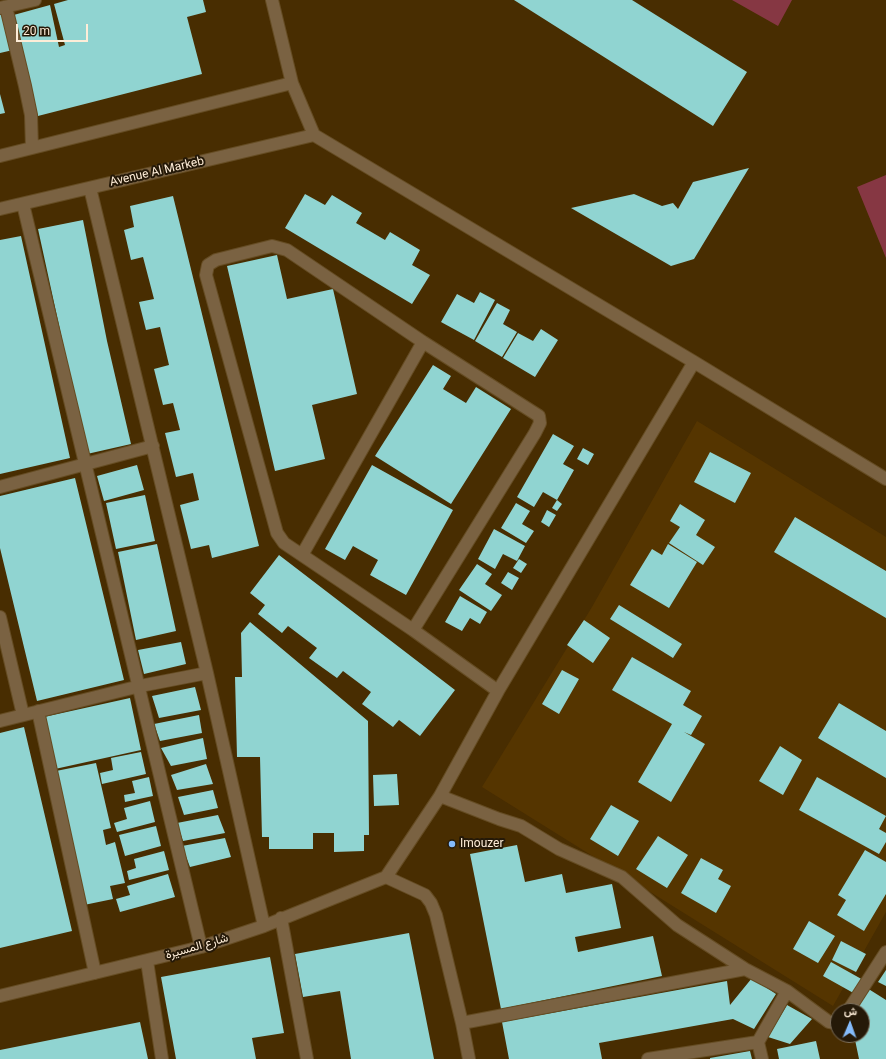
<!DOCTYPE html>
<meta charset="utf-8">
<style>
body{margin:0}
#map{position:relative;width:886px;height:1059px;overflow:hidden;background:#482d01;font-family:Roboto,Vazirmatn,sans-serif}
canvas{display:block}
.north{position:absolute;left:830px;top:1003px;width:40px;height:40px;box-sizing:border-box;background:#251908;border:1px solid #7c6e5b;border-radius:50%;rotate:2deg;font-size:11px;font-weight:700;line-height:16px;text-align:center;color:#feedd8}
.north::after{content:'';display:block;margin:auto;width:14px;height:18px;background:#85bbfb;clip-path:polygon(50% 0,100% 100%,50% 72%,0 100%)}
.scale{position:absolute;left:16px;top:24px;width:72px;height:18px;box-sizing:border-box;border:2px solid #feedd8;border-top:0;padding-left:5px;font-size:12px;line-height:14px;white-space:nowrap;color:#feedd8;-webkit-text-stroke:3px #251908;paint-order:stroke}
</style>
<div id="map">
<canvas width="886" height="1059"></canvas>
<div class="north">ش</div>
<div class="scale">20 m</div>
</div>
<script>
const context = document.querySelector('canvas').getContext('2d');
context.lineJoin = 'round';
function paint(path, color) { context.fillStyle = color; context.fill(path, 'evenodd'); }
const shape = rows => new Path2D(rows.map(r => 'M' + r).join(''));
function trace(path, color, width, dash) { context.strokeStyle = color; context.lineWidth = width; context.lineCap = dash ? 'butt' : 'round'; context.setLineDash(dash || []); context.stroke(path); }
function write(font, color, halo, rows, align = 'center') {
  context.font = font + ' Roboto,Vazirmatn,sans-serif'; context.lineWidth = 4; context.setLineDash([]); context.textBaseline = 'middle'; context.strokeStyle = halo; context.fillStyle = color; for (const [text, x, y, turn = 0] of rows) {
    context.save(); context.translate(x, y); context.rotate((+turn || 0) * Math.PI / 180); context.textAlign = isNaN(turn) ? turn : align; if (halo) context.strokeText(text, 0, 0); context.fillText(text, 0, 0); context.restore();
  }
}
const built = shape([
 [697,421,886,537,886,912,833,1006,482,787,592,607]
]);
const green = shape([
 [732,0,792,0,778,26],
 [886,175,886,258,857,187]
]);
const building = shape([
 [68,0,203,0,206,12,187,17,202,74,34,117,10,16,50,5,59,47,65,45,54,4],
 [514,0,632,0,747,72,713,126],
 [5,13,13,50,0,53,0,14],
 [0,94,5,113,0,114],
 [749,168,694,259,671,266,571,208,634,194,662,206,673,203,678,209,693,182],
 [305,194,325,205,332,195,362,213,356,223,385,240,390,232,420,250,412,265,430,275,412,304,285,228],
 [173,196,259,546,212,558,209,545,191,549,180,505,199,500,193,473,176,477,165,433,180,430,173,403,163,405,154,369,169,365,160,327,146,330,139,302,154,299,143,257,131,260,124,230,134,227,130,206],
 [83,220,107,341,131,444,87,454,38,229],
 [21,236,70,458,0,474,0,240],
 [277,255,287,299,333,289,357,394,312,405,325,459,275,471,227,266],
 [480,292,495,300,474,340,441,322,457,294,474,303],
 [497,303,510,310,503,324,517,332,502,357,475,341],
 [541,329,558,340,535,377,503,358,518,333,533,341],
 [433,365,451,376,443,389,466,403,476,387,511,409,451,504,375,456],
 [553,434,574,446,563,464,574,470,557,500,543,492,534,507,517,497],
 [583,448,594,454,588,465,577,459],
 [710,452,751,473,735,503,694,482],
 [137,465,144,490,104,501,97,476],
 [372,465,453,510,406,595,370,575,378,560,353,546,345,560,325,549],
 [75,478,124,680,37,701,0,548,0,496],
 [145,495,155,541,116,549,106,503],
 [557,500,562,504,557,511,552,508],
 [516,503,530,511,522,524,534,531,526,543,501,528],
 [680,504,705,520,696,535,715,547,703,565,669,543,680,527,670,521],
 [547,510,556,515,549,527,541,522],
 [795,517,886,571,886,618,774,552],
 [494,529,525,546,517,561,503,554,495,569,478,559],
 [157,544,176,631,136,640,118,552],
 [668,544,697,562,669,608,630,585,652,549,662,555],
 [279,555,455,690,420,736,399,720,393,727,362,704,371,692,343,671,337,678,309,658,317,648,288,626,282,633,258,614,265,605,250,593],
 [519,559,527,564,521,573,513,568],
 [477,564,492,574,485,584,502,595,491,611,459,590],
 [508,572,519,578,512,590,501,583],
 [460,596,487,612,480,624,470,618,462,631,445,622],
 [619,605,682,644,673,658,610,619],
 [584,620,610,638,593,663,567,645],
 [250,622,368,721,369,835,364,835,364,851,334,852,334,833,313,833,313,849,269,849,269,837,262,837,260,757,237,757,235,677,242,677,241,633],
 [181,642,186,664,144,674,138,650],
 [632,657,691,691,683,705,702,716,691,735,684,732,705,744,671,802,638,782,672,724,612,690],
 [562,670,579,679,559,714,542,704],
 [195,687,201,710,159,718,152,696],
 [130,698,141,750,55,769,44,717],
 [839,703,886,731,886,778,818,738],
 [199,715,202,733,160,741,154,724],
 [24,727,72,931,0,948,0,733],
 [203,738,207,759,171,766,161,748],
 [780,746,802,760,783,795,759,781],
 [141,752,146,774,102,784,100,773,113,770,111,758],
 [96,763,111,828,103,830,106,845,115,842,125,883,110,886,113,899,84,905,56,771],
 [206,764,213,784,177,790,171,775],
 [397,774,399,805,374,806,373,775],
 [149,777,153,796,125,802,124,795,135,793,132,781],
 [817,777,886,816,879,829,886,833,886,842,879,854,799,810],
 [213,790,218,808,184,815,178,797],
 [150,801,155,822,117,832,114,823,127,819,124,808],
 [611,805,639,821,618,856,590,839],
 [218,815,225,833,183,841,177,823],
 [156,826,161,846,125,856,119,835],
 [658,836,688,855,667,888,636,869],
 [225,838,231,857,190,867,182,846],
 [517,845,525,882,562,874,566,893,612,884,621,928,575,937,578,952,653,936,662,976,501,1009,470,854],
 [865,850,886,862,886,894,864,931,837,915,846,900,838,895],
 [164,851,169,870,129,880,127,871,136,868,134,859],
 [701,858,723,870,718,879,731,886,716,913,681,893],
 [168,874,175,897,120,912,116,899,130,895,127,886],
 [809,921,835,936,818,963,793,949],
 [409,933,434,1059,351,1059,340,991,303,997,295,954],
 [841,941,866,954,856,972,832,960],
 [270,957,284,1033,252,1038,256,1059,176,1059,161,977],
 [831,962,865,981,857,995,823,976],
 [886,970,886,986,878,982],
 [752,978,776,994,754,1029,733,1019,599,1043,602,1059,509,1059,502,1022,727,981,730,1005],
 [867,988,886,1000,886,1059,859,1059,854,1035,862,1035,862,1011,854,1011],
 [787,1005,812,1019,790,1044,768,1037],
 [140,1022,148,1059,0,1059,0,1050],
 [816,1041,820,1059,779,1059,777,1049],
 [750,1051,752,1059,710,1059,710,1058]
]);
const minor = shape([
 [272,0,292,83,314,135,694,362,886,479],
 [6,7,25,86,31,115,32,148],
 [0,8,35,0],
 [0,156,292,83],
 [90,188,207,673,264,926],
 [23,204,201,947],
 [0,209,314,135],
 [0,487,153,446],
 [302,555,423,342],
 [0,617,23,715],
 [413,630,535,433,540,423,539,416,423,342,287,250,272,246,216,260,208,265,206,275,277,533,284,543,413,630,498,691],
 [38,711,95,973],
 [0,721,140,686,207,673],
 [440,796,499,819,521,826,559,849,622,877,677,925,745,969,787,991,829,1022,836,1023,838,1022],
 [386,877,440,796,498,691,694,362],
 [386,877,425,895,431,903,436,915,462,1023,469,1059],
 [281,918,307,1059],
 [147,961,162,1059],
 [0,996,201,947,264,926,386,877],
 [848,1011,886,952],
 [462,1023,745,969],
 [758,1042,762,1059],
 [648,1059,758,1042,787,991]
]);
const markers = [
 [452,844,4,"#85bbfb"]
];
const streetNames = [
 ["Avenue Al Markeb",157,172,-13],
 ["شارع المسيرة",197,947,-16]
];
const poiNames = [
 ["Imouzer",460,844]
];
paint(built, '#553500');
paint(green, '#863743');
paint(building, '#90d4d1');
trace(minor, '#654c23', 14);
trace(minor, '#7a6242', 12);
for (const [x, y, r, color] of markers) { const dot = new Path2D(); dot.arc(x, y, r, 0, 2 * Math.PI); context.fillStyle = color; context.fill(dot); trace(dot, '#251908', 1.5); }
write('12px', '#feedd8', '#251908', streetNames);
write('12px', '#feedd8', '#251908', poiNames, 'left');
</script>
